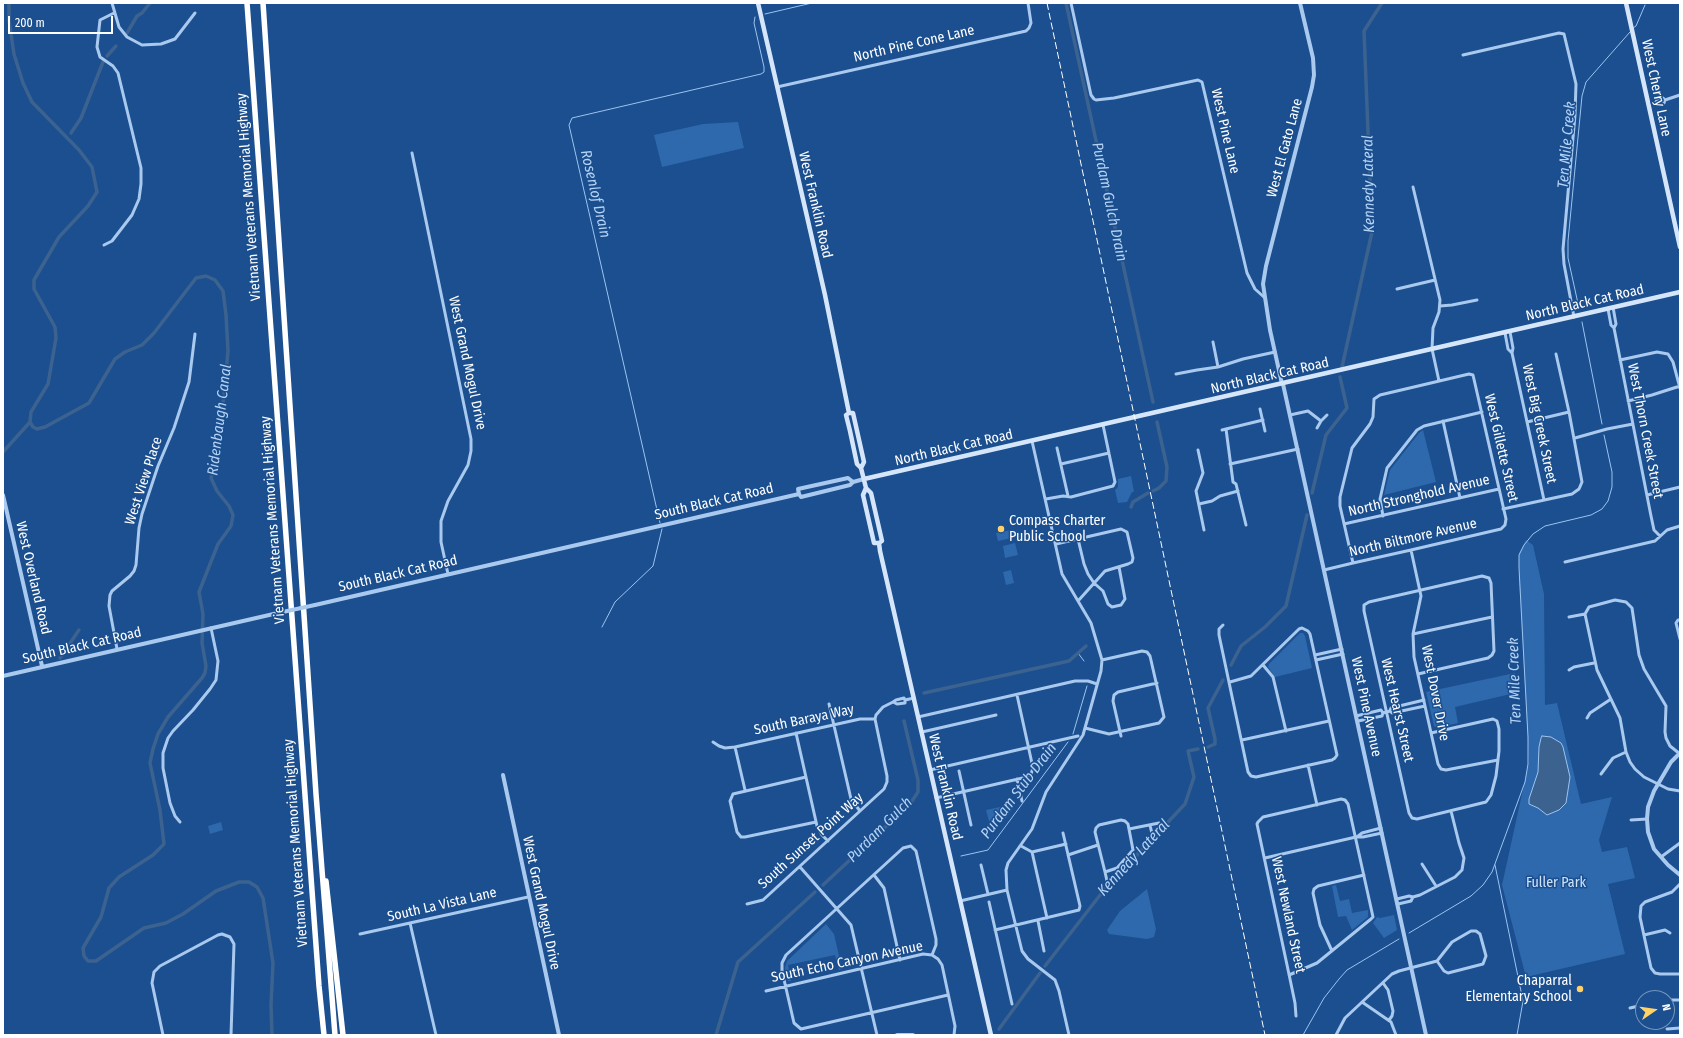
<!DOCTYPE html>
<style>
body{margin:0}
#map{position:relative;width:1683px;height:1038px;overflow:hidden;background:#1b4f8f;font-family:"Fira Sans Condensed",sans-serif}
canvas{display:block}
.frame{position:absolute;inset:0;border:4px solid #fff;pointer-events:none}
.north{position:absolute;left:1635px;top:990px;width:40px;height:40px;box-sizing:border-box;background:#1b4f8f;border:1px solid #7695bc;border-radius:50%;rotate:77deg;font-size:11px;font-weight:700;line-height:16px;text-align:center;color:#fff}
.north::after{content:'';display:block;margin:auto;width:14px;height:18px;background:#ffd166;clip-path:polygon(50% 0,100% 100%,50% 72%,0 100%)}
.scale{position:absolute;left:8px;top:16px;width:105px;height:18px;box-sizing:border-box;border:2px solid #fff;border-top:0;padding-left:5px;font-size:12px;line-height:14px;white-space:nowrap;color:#fff;-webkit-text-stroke:3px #1b4f8f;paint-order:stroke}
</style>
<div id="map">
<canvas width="1683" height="1038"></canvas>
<div class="frame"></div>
<div class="north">N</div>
<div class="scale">200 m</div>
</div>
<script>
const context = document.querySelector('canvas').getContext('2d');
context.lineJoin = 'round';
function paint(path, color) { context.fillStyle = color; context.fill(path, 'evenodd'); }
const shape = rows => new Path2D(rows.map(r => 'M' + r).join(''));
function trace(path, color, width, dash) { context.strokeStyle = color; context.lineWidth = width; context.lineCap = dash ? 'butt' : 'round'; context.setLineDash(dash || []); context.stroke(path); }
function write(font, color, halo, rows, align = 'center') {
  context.font = font + ' "Fira Sans Condensed",sans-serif'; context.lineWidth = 3; context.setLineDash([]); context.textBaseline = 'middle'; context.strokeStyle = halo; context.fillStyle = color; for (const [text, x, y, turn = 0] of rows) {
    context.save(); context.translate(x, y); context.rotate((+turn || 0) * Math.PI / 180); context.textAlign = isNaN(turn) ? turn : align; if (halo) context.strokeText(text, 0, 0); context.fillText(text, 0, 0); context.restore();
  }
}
const green = shape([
 [738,122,744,148,662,167,654,135,703,124],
 [1423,430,1436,482,1384,495,1390,470,1419,433],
 [1131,476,1134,492,1132,492,1127,502,1118,503,1115,490,1118,487,1118,479],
 [1011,530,1012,538,998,541,996,533],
 [1526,540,1533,545,1544,594,1545,705,1557,703,1581,804,1612,797,1599,840,1602,852,1627,847,1635,878,1608,884,1625,954,1526,977,1502,885,1529,762,1519,578,1519,553],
 [1015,543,1018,555,1005,558,1003,546],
 [1011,570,1014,583,1006,585,1003,572],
 [1300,633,1303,633,1305,636,1312,668,1275,677,1268,667,1269,664],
 [1515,673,1515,693,1455,707,1458,723,1437,728,1434,726,1426,692],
 [1014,804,1014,807,1006,818,989,821,986,810],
 [221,822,223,830,210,834,208,826],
 [1336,885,1340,901,1349,899,1352,913,1368,910,1368,917,1352,930,1346,916,1338,917,1332,886],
 [1147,889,1156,929,1154,937,1147,939,1109,934,1107,930,1120,911],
 [1394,915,1397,930,1384,938,1373,923,1377,917,1380,918],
 [826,924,834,934,842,969,839,970,835,955,788,965,791,981,788,981,785,968,787,961]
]);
const water = shape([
 [1542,736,1551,737,1561,743,1563,747,1570,777,1566,803,1559,810,1547,815,1538,808,1529,804,1529,799,1538,772,1539,747,1541,738,1542,736]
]);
const stream = shape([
 [765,14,812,3],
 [1633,28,1636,26,1645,5],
 [1579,308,1568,258,1568,241,1582,96,1586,82,1630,32],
 [1582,322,1602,424],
 [660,523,569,125,572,118,761,74,764,72,764,67,754,23,755,17],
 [602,627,615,602,653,566,662,529],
 [1078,653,1084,661],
 [1073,734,1087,686],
 [961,856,988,850,1068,742],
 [1495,865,1523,1001,1517,1035],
 [1409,933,1471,896,1483,885,1492,872,1525,782,1528,764,1528,737,1519,568,1519,555,1524,545,1533,534,1545,526,1591,515,1602,509,1608,501,1612,487,1612,472,1604,435],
 [1303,1035,1324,998,1339,979,1347,970,1399,939]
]);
const canal = shape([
 [9,3,9,21,14,54,23,83,32,102,79,150,92,167,97,192,88,206,59,237,34,280,34,289,55,327,56,338,48,384,31,412,30,422,33,427,37,429,45,427,89,403,115,359,125,352,142,345,154,333,196,278,206,276,215,280,223,291,226,315,228,351,224,395,215,462,211,478,217,491,229,506,233,515,231,526,218,544,199,592,203,614,202,643,206,666,205,673,202,678,168,717,158,734,153,749,150,763,160,810,164,844,153,855,119,877,109,888,101,917,83,948,84,956,88,961,96,961,144,928,166,923,183,914,216,891,239,882,249,882,257,887,263,898,273,963,271,1005,272,1035],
 [1066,3,1153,402],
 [127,33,137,16,142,13,150,3],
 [107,56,116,46],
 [71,133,81,118,103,62],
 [1342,367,1372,232,1364,31,1382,3],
 [3,452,30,422],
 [1153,491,1159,488,1166,481,1167,467,1157,422],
 [1312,493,1326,435,1347,408,1340,377],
 [1131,507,1133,502,1148,493],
 [60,658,79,630],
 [1231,665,1241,646,1265,627,1286,606,1307,515],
 [924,693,1069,661,1086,646],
 [1208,747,1215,744,1215,739,1208,708,1223,680],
 [823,885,910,804,918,792,918,780,904,721],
 [1045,966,1104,890,1185,804,1194,777,1188,751,1198,749],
 [999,1029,1040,973],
 [716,1035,738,962,815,892]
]);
const minor = shape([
 [112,3,119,27,127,37,142,45,161,44,175,39,195,13],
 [1071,3,1091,95,1094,99,1096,100,1114,98,1198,80,1202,82,1247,273,1255,289,1265,298],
 [1463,55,1559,33,1564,34,1576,84,1575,115,1563,249,1564,264,1574,317],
 [777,87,1026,31,1029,28,1031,23,1028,3],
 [1665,100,1664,103,1658,104,1656,102,1657,100,1663,98,1665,100,1680,95],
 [412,153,471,439,471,451,468,465,448,501,441,521,441,542,448,574],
 [1413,187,1440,300,1439,312,1433,328,1432,349,1439,381],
 [104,245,112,241,132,215,139,199,141,184,141,168,118,73,113,66,100,57,97,47,100,20,114,13],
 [1397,289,1435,280],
 [1440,306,1452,305,1477,300],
 [1608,309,1611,325,1614,328,1616,324,1613,307],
 [1614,328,1651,516,1654,530,1660,536],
 [1505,333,1508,349,1512,353,1513,348,1510,332],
 [1213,342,1218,367],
 [1512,353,1544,500],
 [1620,360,1657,352,1668,354,1673,362,1680,388],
 [1176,374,1197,370,1218,367,1243,359,1275,352],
 [1628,401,1652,395,1680,386],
 [1260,409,1265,431],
 [1290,415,1308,411,1321,421],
 [1443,421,1460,498],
 [1527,422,1569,412],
 [1317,428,1321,421,1327,415],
 [1226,429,1233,482,1236,484,1246,525],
 [1222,430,1263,420],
 [1575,438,1607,429,1633,424],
 [1032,441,1062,574,1091,623,1102,660,1101,671,1083,735,1046,792,1032,829,1008,863,1006,870,1007,890,1022,951,1028,959,1055,980,1059,991,1069,1035],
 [1057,448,1068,496],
 [1198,450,1203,473,1196,491,1204,530],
 [1061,464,1109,453],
 [1230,464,1298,449],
 [1647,495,1680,487],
 [1046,499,1063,496,1071,497,1113,486,1115,482,1103,425],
 [1199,504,1212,501,1220,496,1238,491],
 [1503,509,1572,494,1579,489,1582,482,1569,412,1556,354],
 [1383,516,1380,499,1387,468,1417,430,1424,426,1482,412],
 [1344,524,1499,489],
 [1078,539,1084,564,1088,574,1094,583,1103,591,1108,604,1112,607,1121,605,1125,599,1119,567],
 [1056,544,1121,529,1127,532,1133,558,1132,562,1128,564,1105,571,1078,601],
 [1411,550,1421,596,1413,634,1414,657,1438,764,1441,769,1446,770,1498,760],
 [1565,562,1655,541,1667,530,1680,526],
 [1324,570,1353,563,1411,550,1501,529,1505,525,1506,519,1473,375,1469,374,1380,395,1374,399,1373,417,1370,424,1352,448,1340,497,1340,506,1353,563],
 [1585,614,1597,670,1620,718,1626,752,1630,762,1635,769,1644,777,1668,789,1680,791],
 [1585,614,1589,607,1615,600,1626,602,1632,608,1639,655,1644,669,1666,706,1665,732,1666,738,1670,746,1680,754],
 [1569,617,1585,614],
 [1680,620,1678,620,1676,623,1680,639],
 [1223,625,1219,629,1219,635,1248,772,1251,776,1256,777,1332,760,1335,758,1337,755,1310,634,1308,631,1302,628,1299,629,1251,676,1230,682],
 [1413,634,1492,617],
 [117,649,109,606,110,595,112,591,130,576,134,571,136,565,139,528,142,514,158,466,174,428,189,382,195,334],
 [1315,655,1342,649],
 [1316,660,1343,654],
 [1263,665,1273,677,1286,731],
 [1569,670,1574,667,1594,663],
 [1418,674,1488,658,1492,655,1494,651,1491,583,1489,578,1482,576,1369,602,1364,605,1364,611,1409,813,1412,818,1417,819,1486,802,1491,795,1496,776,1499,751,1499,729,1497,721,1493,719,1431,733],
 [905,700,905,703,897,704,893,702,896,700,904,698,905,700,914,698],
 [829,704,851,799,860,811],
 [1390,711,1392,713,1425,706],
 [1356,716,1381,710,1383,713],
 [918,717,1075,681,1088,681,1097,684],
 [1587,718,1590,713,1611,699],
 [1358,721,1382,716,1383,713,1390,711,1391,708,1424,700],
 [1085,728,1109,734,1159,723,1164,717,1150,656,1147,652,1142,651,1102,660],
 [922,732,996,715],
 [796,733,817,826,822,835,828,841],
 [1121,736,1113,701,1114,695,1118,692,1157,683],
 [1242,740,1329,721],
 [713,742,719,746,725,748,735,747,860,719,875,719,876,715,883,707,893,702],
 [735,747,745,790],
 [1308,765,1317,805],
 [930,770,1078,736],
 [959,771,971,825],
 [1601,774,1613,758,1626,752],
 [806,777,733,794,730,801,737,832,741,837,745,837,816,822],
 [1017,779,1022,801],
 [936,798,1027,777,1031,774,1033,768,1017,695],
 [1631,820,1647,819],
 [180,822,175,816,170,803,163,768,163,753,168,738,173,731,193,710,210,689,216,680,218,661,211,628],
 [1150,825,1152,834],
 [1129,829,1159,823],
 [1357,837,1362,833,1381,828],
 [1021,846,1032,852,1066,844],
 [1032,852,1047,918],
 [1068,855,1098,845],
 [1661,857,1680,843],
 [1265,858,1356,837,1363,837,1382,833],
 [1422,864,1436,886],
 [981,865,988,894],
 [800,867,851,925,877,1035],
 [1105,872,1117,868,1133,850,1128,824,1125,821,1121,820,1099,825,1096,828,1095,832,1105,872,1107,881],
 [874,875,884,888,900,960],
 [1680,884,1672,892,1645,902,1641,906,1640,917,1651,968,1655,973,1660,974,1680,974],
 [1413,897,1420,895,1455,877,1462,870,1464,858,1459,843,1451,811],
 [1397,899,1409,896,1413,897,1411,901,1398,904],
 [960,901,1007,890],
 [989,902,1012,1004],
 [747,904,763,900,884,789,887,782,887,776,875,719],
 [1038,921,1044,951],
 [410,923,436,1035],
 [995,930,1079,910,1080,906,1063,833],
 [360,934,528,897],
 [1644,935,1665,930,1670,933],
 [1332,951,1320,925,1313,893,1314,889,1318,886,1364,875],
 [1289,975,1317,963,1371,919,1373,917,1348,804,1345,800,1341,799,1263,817,1258,822,1257,824,1290,979,1295,1003,1296,1016],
 [1383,983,1388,990,1393,1011,1392,1016,1389,1020],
 [766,991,923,954,932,955],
 [948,995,801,1029,794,1023,782,971,782,963,786,955,903,848,911,846,916,851,936,939,936,945,932,955,938,959,942,965,955,1026,954,1035],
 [1667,1000,1680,1000],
 [1362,1002,1391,1022,1396,1035],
 [1630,1008,1643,1005],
 [1667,1029,1680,1028],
 [163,1035,152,983,154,972,160,966,218,935,222,934,230,937,234,944,231,1035],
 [1336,1035,1345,1018,1392,974,1399,971,1437,961,1452,942,1471,931,1476,931,1480,934,1486,956,1483,964,1448,973,1444,971,1437,961]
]);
const tertiary = shape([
 [1282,384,1270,330,1263,284,1266,266,1312,87,1314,75,1313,58,1300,3],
 [1283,384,1426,1035],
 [853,482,848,478,798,489,799,494,801,497,850,485,853,482,864,479],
 [3,495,42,666],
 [315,605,799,494],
 [3,676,278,613],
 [1680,753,1671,762,1654,791,1648,807,1647,819,1648,832,1654,849,1668,865,1680,875],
 [503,775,559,1035],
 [897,1035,913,1035]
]);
const secondary = shape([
 [758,3,825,295,849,413],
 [1626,3,1680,247],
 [861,468,864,462,853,413,849,413,846,415,850,431,857,464,861,468,866,488],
 [864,479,1680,292],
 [879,543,874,543,863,495,866,488,871,493,882,541,879,543,880,551,991,1035]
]);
const motorway = shape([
 [247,3,319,986,324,1035],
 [263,3,316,794,335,1035],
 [326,881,343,1035]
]);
const rail = shape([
 [1047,3,1265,1035]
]);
const tertiaryBridge = shape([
 [278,613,315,605]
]);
const markers = [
 [1001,529,4,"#ffd166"],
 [1580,989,4,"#ffd166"]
];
const streetNames = [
 ["North Pine Cone Lane",914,44,-13],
 ["West Cherry Lane",1656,88,78],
 ["West Pine Lane",1225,131,77],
 ["West El Gato Lane",1285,148,-75],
 ["Vietnam Veterans Memorial Highway",249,197,-94],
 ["West Franklin Road",815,205,77],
 ["North Black Cat Road",1585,303,-13],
 ["West Grand Mogul Drive",467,363,78],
 ["North Black Cat Road",1270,376,-13],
 ["West Big Creek Street",1539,424,78],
 ["West Thorn Creek Street",1645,431,79],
 ["North Black Cat Road",954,448,-13],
 ["West Gillette Street",1501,448,77],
 ["West View Place",144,481,-72],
 ["North Stronghold Avenue",1419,496,-13],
 ["South Black Cat Road",714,502,-13],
 ["Vietnam Veterans Memorial Highway",273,520,-94],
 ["North Biltmore Avenue",1413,538,-13],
 ["South Black Cat Road",398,574,-13],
 ["West Overland Road",33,578,77],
 ["South Black Cat Road",82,646,-13],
 ["West Dover Drive",1435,693,79],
 ["West Pine Avenue",1366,707,78],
 ["West Hearst Street",1397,710,77],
 ["South Baraya Way",804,720,-12],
 ["West Franklin Road",945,787,77],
 ["South Sunset Point Way",811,841,-42],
 ["Vietnam Veterans Memorial Highway",296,843,-94],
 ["West Grand Mogul Drive",541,903,78],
 ["South La Vista Lane",442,905,-13],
 ["West Newland Street",1288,915,78],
 ["South Echo Canyon Avenue",847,962,-12]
];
const poiNames = [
 ["Compass Charter",1009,521],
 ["Public School",1009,537],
 ["Chaparral",1572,981,"right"],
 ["Elementary School",1572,997,"right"]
];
const parkNames = [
 ["Fuller Park",1556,883]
];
const waterNames = [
 ["Ten Mile Creek",1567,145,-85],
 ["Kennedy Lateral",1369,184,-91],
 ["Rosenlof Drain",595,194,77],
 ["Purdam Gulch Drain",1109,202,78],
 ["Ridenbaugh Canal",220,420,-83],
 ["Ten Mile Creek",1515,681,-92],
 ["Purdam Stub Drain",1019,791,-53],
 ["Purdam Gulch",880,830,-45],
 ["Kennedy Lateral",1134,858,-47]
];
paint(green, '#2e69ad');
paint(water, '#3c6290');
trace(water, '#9cc4f0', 1);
trace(stream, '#9cc4f0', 1);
trace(canal, '#3c6290', 3.5);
trace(minor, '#a9c9ee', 3);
trace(tertiary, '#a9c9ee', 4);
trace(secondary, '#d6e6fa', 4.5);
trace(motorway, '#fff', 5.5);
trace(rail, '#fff', 1, [7, 3]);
trace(tertiaryBridge, '#a9c9ee', 4);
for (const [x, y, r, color] of markers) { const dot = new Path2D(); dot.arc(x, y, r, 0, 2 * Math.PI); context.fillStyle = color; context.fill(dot); trace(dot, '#1b4f8f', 1.5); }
write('14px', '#fff', '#1b4f8f', streetNames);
write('14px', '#fff', '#1b4f8f', poiNames, 'left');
write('14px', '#cfe3fa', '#1b4f8f', parkNames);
write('italic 15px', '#b5d3f5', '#1b4f8f', waterNames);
</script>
